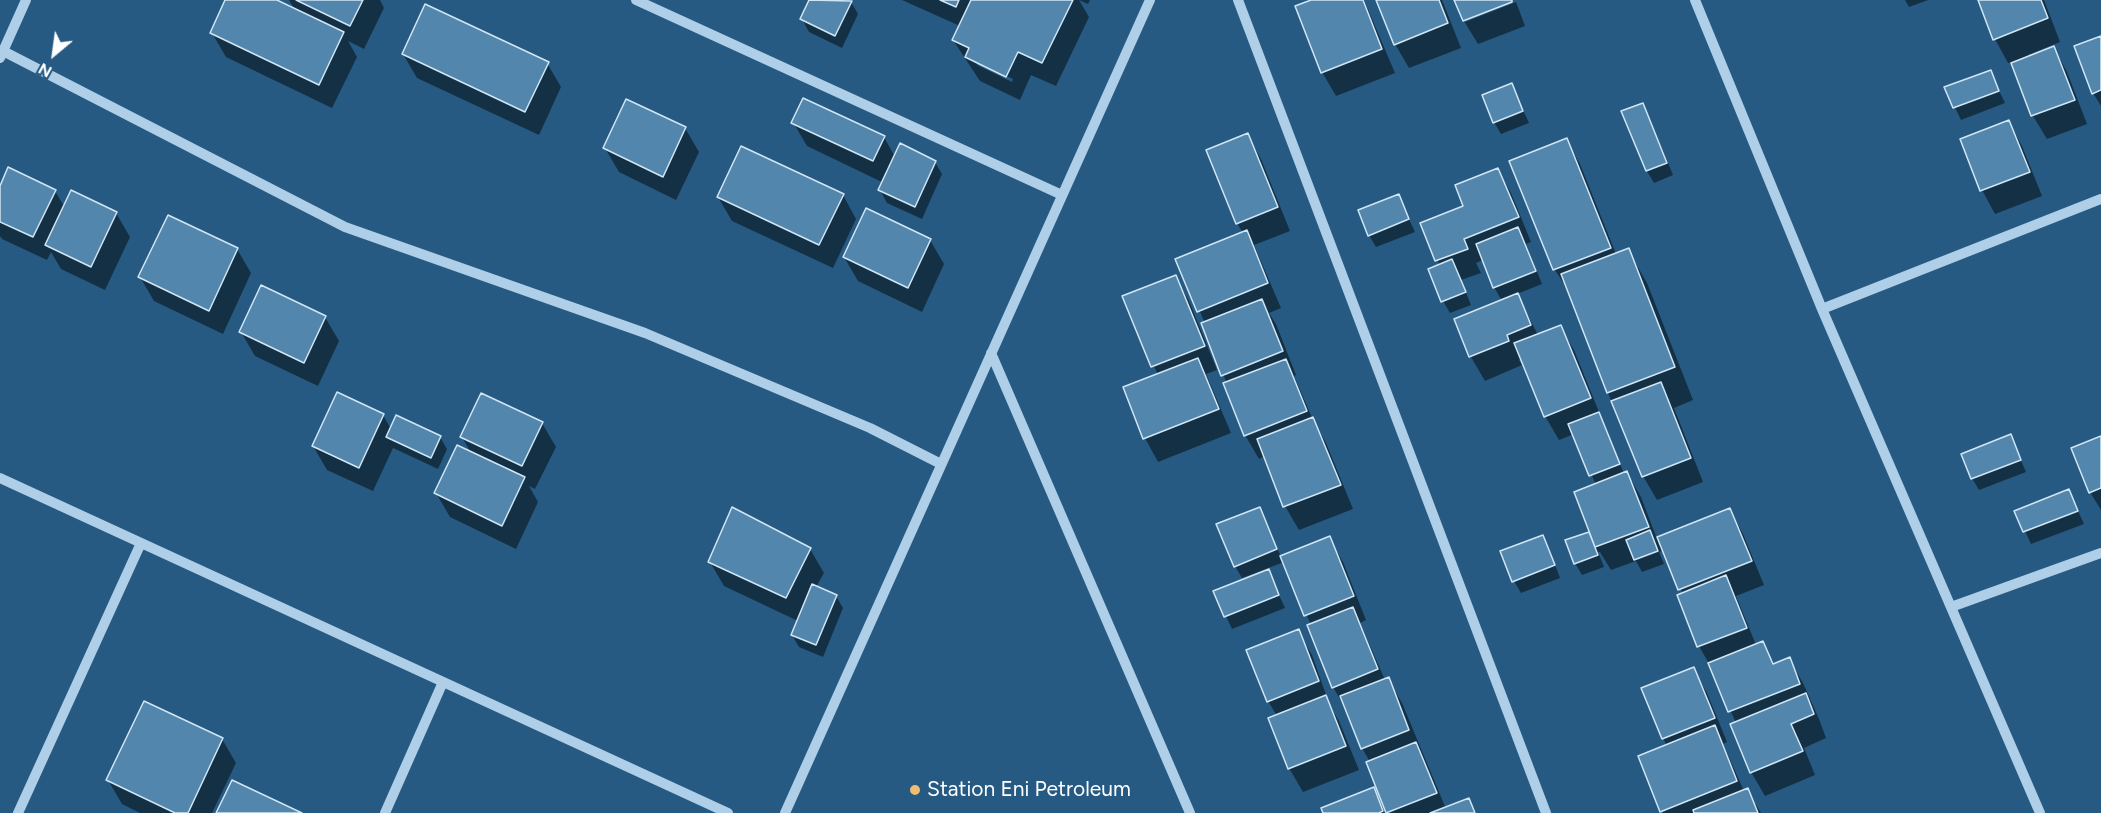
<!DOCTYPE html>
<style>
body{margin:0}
#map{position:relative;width:2101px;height:813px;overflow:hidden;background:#265a82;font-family:Figtree,sans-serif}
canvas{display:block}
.north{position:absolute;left:24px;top:24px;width:60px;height:60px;-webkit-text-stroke:4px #265a82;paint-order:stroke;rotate:209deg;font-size:16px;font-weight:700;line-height:24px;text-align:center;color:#fff}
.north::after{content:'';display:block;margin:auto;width:21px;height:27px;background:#fff;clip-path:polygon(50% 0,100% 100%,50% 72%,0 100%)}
</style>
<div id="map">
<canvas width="2101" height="813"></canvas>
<div class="north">N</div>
</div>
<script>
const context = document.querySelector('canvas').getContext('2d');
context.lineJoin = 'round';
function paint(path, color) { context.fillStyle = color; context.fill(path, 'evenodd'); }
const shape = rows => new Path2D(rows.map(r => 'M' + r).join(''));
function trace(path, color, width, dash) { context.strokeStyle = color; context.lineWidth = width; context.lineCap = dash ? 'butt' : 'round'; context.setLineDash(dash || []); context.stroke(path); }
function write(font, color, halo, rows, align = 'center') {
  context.font = font + ' Figtree,sans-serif'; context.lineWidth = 5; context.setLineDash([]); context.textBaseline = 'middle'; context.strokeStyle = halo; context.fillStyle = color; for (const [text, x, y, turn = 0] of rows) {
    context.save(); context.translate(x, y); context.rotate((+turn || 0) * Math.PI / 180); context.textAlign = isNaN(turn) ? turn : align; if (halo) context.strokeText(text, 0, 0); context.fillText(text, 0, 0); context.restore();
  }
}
const shadow = shape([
 [227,0,273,0,295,10,289,0,380,0,384,8,364,49,348,41,357,57,332,108,226,57,212,33],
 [811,0,847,0,851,2,858,14,842,48,809,32,802,19],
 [902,0,1079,0,1089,17,1056,86,1031,75,1020,100,980,81,953,40,960,26],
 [977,62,1013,79,1012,82,977,65],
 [1079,0,1090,0,1088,4],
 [1315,0,1364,0,1395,73,1336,96,1322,72],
 [1377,0,1442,0,1461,48,1409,68,1395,44],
 [1456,0,1514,0,1465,19,1465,22,1516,2,1525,26,1478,44,1464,21],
 [1905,0,1928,0,1909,7],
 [1979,0,2044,0,2060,42,2028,55,2029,58,2054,48,2067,72,2087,124,2047,139,2033,116,2012,62,2008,63,1995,39],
 [2101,37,2101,106,2093,93],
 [403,54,547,63,561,87,539,135,417,78],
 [1990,72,2005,103,1961,120,1946,88],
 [1511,84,1529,123,1501,134,1494,122],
 [1642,104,1649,117,1673,175,1654,183,1647,171],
 [793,122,884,137,895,157,935,162,942,174,922,219,887,203,880,190,884,183,807,146],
 [2009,122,2022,146,2042,196,1995,214,1982,190],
 [685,128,699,152,676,200,619,172,605,148],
 [1247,135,1261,159,1290,231,1254,245,1281,308,1269,313,1276,324,1296,375,1294,376,1313,420,1326,443,1353,509,1299,530,1285,506,1265,456,1259,459,1245,435,1205,323,1177,260,1243,233,1237,223],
 [1566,140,1580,164,1616,254,1628,250,1647,283,1693,400,1674,408,1703,482,1657,500,1643,476,1608,393,1570,293,1555,270,1511,162],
 [1497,169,1511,193,1531,242,1526,244,1542,284,1517,294,1538,335,1560,327,1574,350,1624,474,1627,473,1641,497,1657,539,1730,510,1743,534,1764,585,1736,596,1756,645,1762,643,1775,665,1789,659,1803,683,1819,719,1826,738,1804,748,1815,775,1765,796,1751,772,1736,723,1712,669,1699,646,1683,594,1664,550,1659,552,1664,564,1642,572,1636,561,1611,570,1600,552,1598,552,1604,567,1582,575,1575,563,1588,534,1593,541,1594,540,1596,485,1574,434,1559,440,1545,416,1522,358,1519,360,1522,365,1485,381,1471,357,1456,320,1502,301,1494,287,1483,260,1476,263,1481,273,1461,280,1471,305,1450,313,1443,301,1440,266,1422,224,1465,207],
 [0,189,55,191,65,208,116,213,130,237,105,290,61,269,51,252,47,260,2,239,0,236],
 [843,195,856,219,833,268,732,221,718,197],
 [1398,196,1415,232,1376,247,1369,235],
 [930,240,944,264,922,312,858,281,844,257],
 [237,249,251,273,223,334,154,301,140,277],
 [1175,277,1189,301,1217,370,1206,374,1231,433,1158,462,1145,438,1158,375,1124,297],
 [325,317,339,341,318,386,255,356,241,332],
 [383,415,391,429,440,437,447,449,438,469,393,448,373,491,327,470,313,446],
 [542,423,556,447,535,489,529,486,538,502,516,549,450,517,436,493,471,453,462,437],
 [2010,436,2026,472,1979,490,1972,478],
 [2101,438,2101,510,2090,492],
 [2069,491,2084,524,2031,544,2016,511],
 [1260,509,1281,557,1329,538,1343,562,1366,620,1360,623,1385,680,1388,679,1402,703,1446,809,1468,800,1476,813,1388,813,1370,762,1362,748,1347,711,1333,687,1311,625,1284,562,1242,578,1235,566],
 [1542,537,1549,549,1560,578,1521,593,1514,581],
 [810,549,824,573,816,587,836,596,843,608,823,657,799,647,792,635,798,621,724,586,710,562],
 [1268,571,1285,608,1232,629,1215,592],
 [1298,631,1312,655,1330,706,1339,721,1359,770,1303,792,1289,768,1277,716,1268,701],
 [1693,669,1707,693,1727,742,1723,744,1744,791,1747,790,1761,813,1663,813,1661,811,1667,746,1663,738],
 [222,739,236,763,212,813,140,813,122,804,108,780],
 [1373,789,1385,813,1325,813]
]);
const building = shape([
 [225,0,277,0,344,32,319,85,210,33,225,0],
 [296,0,363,0,350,26,296,0],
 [809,0,852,1,835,36,800,19,809,0],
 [940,0,959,0,956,7,940,0],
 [971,0,1073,0,1042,63,1018,52,1006,77,965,57,969,48,952,40,971,0],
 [1311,0,1363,0,1382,49,1321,73,1295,6,1311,0],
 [1376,0,1439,0,1448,23,1394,45,1376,0],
 [1454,0,1512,0,1512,2,1463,21,1454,0],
 [1978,0,2041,0,2048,18,1993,40,1978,0],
 [425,4,549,62,525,112,402,54,425,4],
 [2101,36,2101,90,2092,94,2074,46,2101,36],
 [2054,46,2075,100,2031,116,2011,63,2054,46],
 [1991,70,1999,91,1953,108,1944,87,1991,70],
 [1512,83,1523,111,1493,123,1482,95,1512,83],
 [803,98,885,136,873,161,791,123,803,98],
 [626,99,686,127,663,177,603,148,626,99],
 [1643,103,1667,163,1646,171,1621,111,1643,103],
 [2009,120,2030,172,1980,191,1960,139,2009,120],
 [1248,133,1278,207,1236,224,1206,150,1248,133],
 [1567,138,1611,248,1553,270,1509,161,1567,138],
 [900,143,936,161,915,207,878,190,900,143],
 [741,146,844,194,819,245,717,197,741,146],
 [8,167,56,190,33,237,0,222,0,186,8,167],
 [1498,168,1519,217,1464,239,1468,249,1435,261,1420,223,1463,206,1455,185,1498,168],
 [71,190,117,212,91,267,45,245,71,190],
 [1399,194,1409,219,1368,236,1358,210,1399,194],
 [866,208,931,239,908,288,843,257,866,208],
 [168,215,238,248,209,311,138,277,168,215],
 [1518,227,1536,271,1493,288,1476,244,1518,227],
 [1247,230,1268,283,1197,312,1175,259,1247,230],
 [1629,248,1675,367,1607,393,1561,274,1629,248],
 [1452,259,1466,292,1441,302,1428,269,1452,259],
 [1176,275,1205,346,1151,367,1122,296,1176,275],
 [261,285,326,316,304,363,239,332,261,285],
 [1518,293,1531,325,1507,335,1509,341,1469,357,1454,319,1518,293],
 [1262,299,1283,351,1221,376,1201,323,1262,299],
 [1561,325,1591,398,1544,417,1514,343,1561,325],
 [1198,358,1219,409,1143,439,1123,387,1198,358],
 [1286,359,1307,411,1244,436,1223,383,1286,359],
 [1661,382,1691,458,1642,477,1611,401,1661,382],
 [337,392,384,414,359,468,312,446,337,392],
 [481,393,543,422,522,466,460,437,481,393],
 [1599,412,1620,464,1589,476,1568,424,1599,412],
 [396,415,441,436,431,458,386,437,396,415],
 [1313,417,1341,485,1283,507,1257,439,1313,417],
 [2011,434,2021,460,1971,479,1961,454,2011,434],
 [2101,436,2101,488,2089,493,2071,448,2101,436],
 [457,445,525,477,502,526,434,493,457,445],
 [1627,471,1649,527,1595,547,1574,492,1627,471],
 [2069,489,2078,511,2023,532,2014,511,2069,489],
 [732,507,811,548,786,598,708,562,732,507],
 [1260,507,1277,549,1234,567,1216,524,1260,507],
 [1730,508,1752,561,1678,590,1657,537,1730,508],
 [1650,530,1658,551,1634,560,1626,540,1650,530],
 [1589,532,1598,555,1574,564,1565,540,1589,532],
 [1543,535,1555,565,1512,582,1500,551,1543,535],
 [1330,536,1354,596,1304,616,1280,556,1330,536],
 [1269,569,1279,595,1224,617,1213,591,1269,569],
 [1726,575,1747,628,1697,647,1677,595,1726,575],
 [812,584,837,595,816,645,791,635,812,584],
 [1353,607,1378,669,1332,688,1307,625,1353,607],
 [1299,629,1319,681,1267,702,1246,650,1299,629],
 [1763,641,1773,664,1790,657,1800,684,1728,712,1708,663,1763,641],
 [1694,667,1715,718,1662,739,1641,688,1694,667],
 [1389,677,1409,730,1361,749,1340,696,1389,677],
 [1806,693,1814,714,1791,724,1803,751,1750,773,1730,724,1806,693],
 [1326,695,1346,746,1288,769,1268,718,1326,695],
 [144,701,223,738,188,813,175,813,106,780,144,701],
 [1715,725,1737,781,1660,812,1638,756,1715,725],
 [1416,742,1437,793,1386,813,1366,762,1416,742],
 [232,780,302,813,216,813,232,780],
 [1374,787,1383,811,1379,813,1323,813,1321,808,1374,787],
 [1748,788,1758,813,1694,813,1693,810,1748,788],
 [1469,798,1475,813,1430,813,1469,798]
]);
const minor = shape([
 [636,0,1062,195],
 [1238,0,1546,813],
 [1695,0,1822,309,2040,813],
 [3,51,345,227,645,333,870,428,941,464],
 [0,58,26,0],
 [1822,309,2101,199],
 [991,353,1190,813],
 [0,478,728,813],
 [1951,607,2101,553],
 [18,813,141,543],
 [385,813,443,682],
 [785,813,1150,0]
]);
const markers = [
 [915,790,6,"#f0bb72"]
];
const poiNames = [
 ["Station Eni Petroleum",927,790]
];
paint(shadow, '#0007');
paint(building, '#5286ac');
trace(building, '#d1e6f5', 1.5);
trace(minor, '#aecfe7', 10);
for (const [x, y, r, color] of markers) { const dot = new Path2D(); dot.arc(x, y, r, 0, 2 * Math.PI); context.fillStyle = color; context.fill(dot); trace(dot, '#265a82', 2); }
write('21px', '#fff', '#265a82', poiNames, 'left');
</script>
